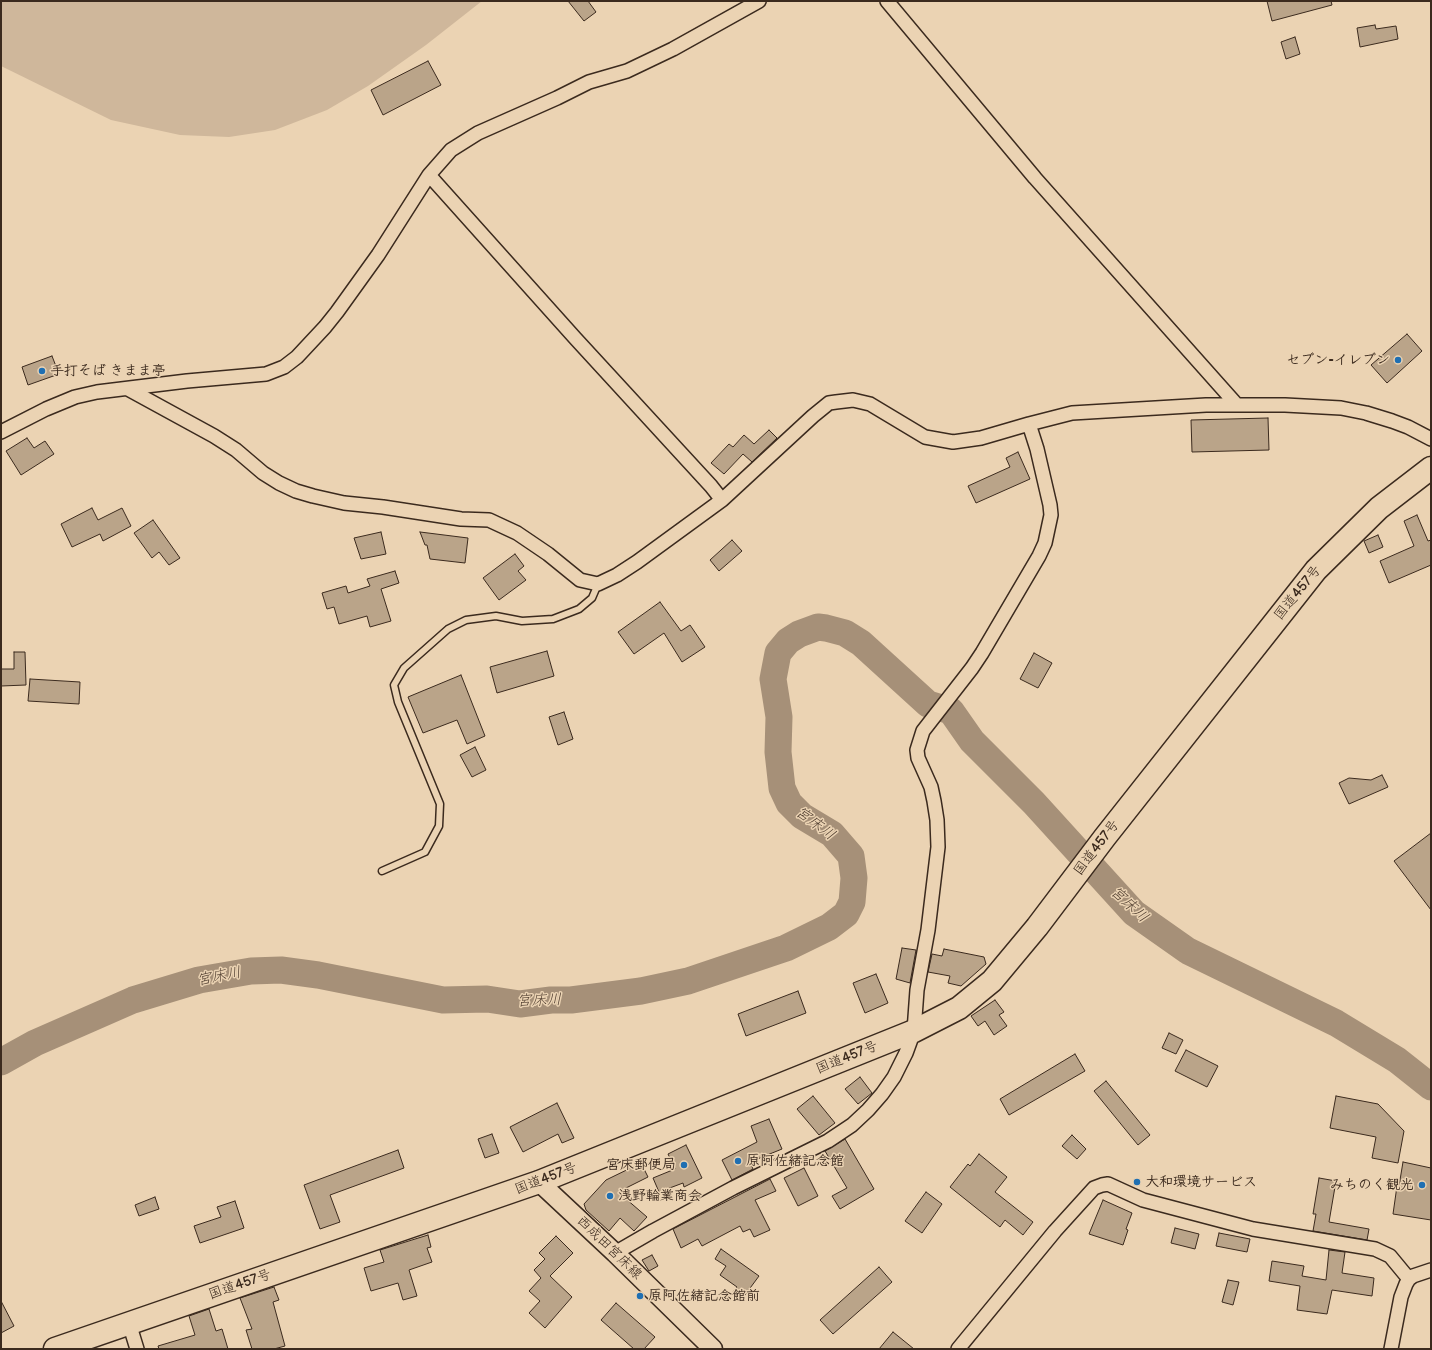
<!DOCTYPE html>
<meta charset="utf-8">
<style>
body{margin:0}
#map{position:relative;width:1432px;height:1350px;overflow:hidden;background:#ebd3b3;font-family:"Balsamiq Sans",sans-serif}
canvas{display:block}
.frame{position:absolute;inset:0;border:2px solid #3b2a1e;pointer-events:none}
</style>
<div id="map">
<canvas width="1432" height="1350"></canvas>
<div class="frame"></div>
</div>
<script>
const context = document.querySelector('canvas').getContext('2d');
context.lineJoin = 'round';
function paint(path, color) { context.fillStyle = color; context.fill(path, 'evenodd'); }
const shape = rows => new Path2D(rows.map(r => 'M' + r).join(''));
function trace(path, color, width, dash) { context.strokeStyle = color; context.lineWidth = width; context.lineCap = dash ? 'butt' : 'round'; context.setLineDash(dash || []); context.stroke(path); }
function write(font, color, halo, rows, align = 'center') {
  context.font = font + ' "Balsamiq Sans","Klee One",sans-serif'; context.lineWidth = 3; context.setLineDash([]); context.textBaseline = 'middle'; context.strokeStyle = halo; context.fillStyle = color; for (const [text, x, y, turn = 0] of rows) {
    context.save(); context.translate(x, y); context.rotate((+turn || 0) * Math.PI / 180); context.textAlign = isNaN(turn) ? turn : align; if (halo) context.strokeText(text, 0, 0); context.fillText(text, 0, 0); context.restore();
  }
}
const green = shape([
 [1,1,482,1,426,45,368,86,327,110,275,130,229,137,180,135,111,120,1,66]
]);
const river = shape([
 [1,1062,35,1043,133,1000,199,980,251,971,281,970,318,975,443,1000,487,999,520,1004,551,1000,571,1000,641,991,688,981,786,948,829,927,846,914,852,902,854,878,851,856,832,834,802,816,789,803,782,788,778,752,779,717,773,679,778,653,788,641,799,634,818,627,826,628,845,633,861,643,928,704,951,711,972,741,1034,803,1134,913,1188,951,1336,1023,1397,1060,1431,1087]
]);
const building = shape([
 [568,1,588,1,596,12,584,21,568,1],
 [1267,1,1331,1,1332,5,1272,21,1267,1],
 [1375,25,1376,29,1396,26,1398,39,1360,47,1357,28,1375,25],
 [1295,37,1300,54,1286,59,1281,42,1295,37],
 [428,61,441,85,383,115,371,90,428,61],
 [1407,334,1422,351,1387,383,1371,365,1407,334],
 [52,356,59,374,28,385,22,367,52,356],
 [1268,418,1269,450,1192,452,1191,420,1268,418],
 [769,430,777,438,752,462,743,454,724,474,711,463,729,444,733,447,744,435,754,444,769,430],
 [27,438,34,448,45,441,54,454,21,475,6,451,27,438],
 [1018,452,1030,479,976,503,968,486,1010,467,1006,458,1018,452],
 [92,508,98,520,122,508,131,526,103,541,100,534,72,547,61,524,92,508],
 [1417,515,1428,541,1431,540,1431,565,1389,583,1380,561,1414,546,1404,521,1417,515],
 [153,520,180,558,169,565,159,552,152,558,134,533,153,520],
 [381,532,386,554,361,559,354,538,381,532],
 [420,532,468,538,465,563,430,559,427,545,425,545,420,532],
 [1378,535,1383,547,1369,553,1364,541,1378,535],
 [732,540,742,551,719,571,710,560,732,540],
 [515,554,524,566,518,571,526,580,499,600,483,578,515,554],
 [395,571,399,583,381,589,391,621,370,627,367,616,339,624,334,607,327,609,322,593,346,586,348,593,370,586,367,579,395,571],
 [660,602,681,631,690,625,705,647,682,662,664,633,634,654,618,632,660,602],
 [547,651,554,676,497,693,490,667,547,651],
 [14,652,25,652,26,685,1,686,1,669,14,669,14,652],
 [1034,653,1052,663,1038,688,1020,679,1034,653],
 [461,675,485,736,467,744,457,720,423,733,408,697,461,675],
 [30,679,80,682,79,704,28,701,30,679],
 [564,712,573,739,558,745,549,717,564,712],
 [475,747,486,770,472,777,460,755,475,747],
 [1382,775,1388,787,1349,804,1339,783,1349,778,1371,780,1382,775],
 [1431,833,1431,910,1394,861,1431,833],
 [902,948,916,950,910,983,896,979,902,948],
 [944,949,984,957,986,964,961,986,948,983,950,976,928,972,932,954,942,956,944,949],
 [876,974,888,1003,865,1013,853,983,876,974],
 [798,991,806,1013,746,1036,738,1014,798,991],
 [995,1000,1004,1012,999,1015,1007,1026,994,1035,985,1021,978,1026,971,1016,995,1000],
 [1169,1033,1183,1040,1176,1054,1162,1048,1169,1033],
 [1186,1050,1218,1066,1207,1087,1175,1071,1186,1050],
 [1075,1054,1085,1071,1009,1115,1000,1099,1075,1054],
 [860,1077,872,1093,858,1104,845,1089,860,1077],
 [1106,1081,1150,1135,1138,1145,1094,1091,1106,1081],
 [813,1096,835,1123,819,1135,797,1109,813,1096],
 [1336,1096,1378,1104,1404,1131,1398,1163,1372,1158,1376,1137,1330,1128,1336,1096],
 [557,1103,574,1138,562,1143,558,1134,523,1152,510,1127,557,1103],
 [769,1119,782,1149,750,1162,753,1169,732,1180,722,1160,757,1142,751,1126,769,1119],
 [492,1134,499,1153,485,1158,478,1139,492,1134],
 [1072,1135,1086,1149,1077,1159,1062,1146,1072,1135],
 [845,1139,874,1189,840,1209,832,1196,847,1188,825,1151,845,1139],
 [686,1145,702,1178,684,1187,683,1183,659,1192,653,1178,675,1169,668,1154,686,1145],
 [398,1150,404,1168,330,1195,340,1222,320,1229,304,1185,398,1150],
 [979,1154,1007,1177,995,1192,1033,1222,1023,1235,1005,1220,1000,1227,950,1187,968,1164,970,1166,979,1154],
 [1403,1162,1431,1168,1431,1220,1393,1214,1397,1186,1399,1186,1403,1162],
 [641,1163,648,1177,618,1192,647,1217,634,1231,620,1218,609,1231,586,1210,584,1204,606,1180,641,1163],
 [804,1168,818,1196,798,1206,784,1178,804,1168],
 [1319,1178,1336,1181,1329,1222,1369,1229,1367,1240,1313,1231,1316,1214,1313,1214,1319,1178],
 [770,1179,776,1191,755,1200,770,1230,754,1237,750,1229,743,1232,740,1226,702,1246,698,1239,681,1248,673,1229,770,1179],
 [926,1192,942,1204,922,1233,905,1221,926,1192],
 [155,1197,159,1209,139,1216,135,1205,155,1197],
 [1103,1200,1132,1213,1126,1229,1128,1230,1123,1245,1089,1234,1103,1200],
 [235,1201,244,1228,200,1243,194,1226,221,1217,217,1207,235,1201],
 [1175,1228,1199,1234,1195,1249,1171,1243,1175,1228],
 [1219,1233,1250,1239,1247,1252,1216,1246,1219,1233],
 [428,1235,431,1247,427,1248,432,1262,409,1270,417,1296,403,1300,398,1283,371,1291,364,1268,384,1262,380,1250,428,1235],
 [556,1236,573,1253,550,1276,572,1297,545,1328,529,1313,540,1301,529,1291,541,1278,534,1270,545,1259,539,1253,556,1236],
 [721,1249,759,1276,742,1299,733,1292,737,1287,720,1275,726,1266,715,1259,721,1249],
 [1329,1250,1345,1252,1342,1273,1374,1278,1372,1296,1332,1290,1327,1314,1297,1310,1300,1286,1269,1281,1272,1261,1304,1266,1302,1276,1326,1280,1329,1250],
 [652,1255,658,1266,649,1271,642,1260,652,1255],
 [879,1267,892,1282,833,1334,820,1320,879,1267],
 [1228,1280,1239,1282,1233,1305,1222,1302,1228,1280],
 [274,1287,279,1300,273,1302,285,1346,274,1349,252,1349,246,1330,252,1329,240,1298,274,1287],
 [1,1301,14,1326,1,1333,1,1301],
 [616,1303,655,1337,644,1349,634,1349,601,1320,616,1303],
 [209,1309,216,1331,222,1329,228,1349,159,1349,158,1346,195,1335,189,1316,209,1309],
 [893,1332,914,1349,879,1349,893,1332]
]);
const service = shape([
 [382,871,425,852,439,826,440,804,398,702,394,685,404,668,448,629,466,620,496,616,522,621,553,619,579,609,592,598,598,584]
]);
const minor = shape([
 [887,1,1035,178,1237,405],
 [429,175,575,338,711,486,722,500],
 [128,389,214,436,236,450,263,473,279,483,296,491,313,496,344,503,383,507,461,519,489,520,517,533,548,554,580,580,598,584,617,575,637,562,722,500,813,416,829,403,836,402,853,400,870,404,925,437,953,442,981,438,1029,424,1072,413,1206,405,1285,405,1341,408,1366,413,1392,421,1408,427,1431,439],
 [1,432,46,409,75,397,97,392,187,381,266,374,284,367,297,357,325,327,337,312,378,255,429,175,451,150,478,133,557,98,589,82,627,71,673,49,759,1],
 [615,1253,653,1231,733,1188,828,1141,852,1125,868,1110,882,1094,894,1077,906,1053,914,1031,917,990,928,930,938,847,937,820,934,801,931,787,918,758,917,750,923,731,972,668,982,653,1039,556,1045,543,1051,515,1050,505,1037,449,1029,424],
 [129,1323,137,1349],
 [958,1349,1055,1231,1094,1188,1102,1185,1108,1184,1143,1200,1253,1229,1375,1249,1390,1256,1409,1279],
 [1391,1349,1401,1297,1406,1284,1409,1279,1413,1276,1431,1270]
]);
const secondary = shape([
 [539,1182,615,1253,713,1349]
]);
const trunk = shape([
 [55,1349,539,1182,914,1031,959,1008,992,981,1037,927,1105,837,1316,570,1379,508,1431,468]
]);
const markers = [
 [1398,360,4,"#1f6fb2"],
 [42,371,4,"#1f6fb2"],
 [738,1161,4,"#1f6fb2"],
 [684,1165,4,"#1f6fb2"],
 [1137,1182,4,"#1f6fb2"],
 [1422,1185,4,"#1f6fb2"],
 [610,1196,4,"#1f6fb2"],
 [640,1296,4,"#1f6fb2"]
];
const poiNames = [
 ["セブン-イレブン",1390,360,"right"],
 ["手打そば きまま亭",50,371],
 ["原阿佐緒記念館",746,1161],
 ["宮床郵便局",676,1165,"right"],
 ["大和環境サービス",1145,1182],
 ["みちのく観光",1414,1185,"right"],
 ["浅野輪業商会",618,1196],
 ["原阿佐緒記念館前",648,1296]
];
const streetNames = [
 ["国道457号",1298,593,-51],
 ["国道457号",1097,848,-53],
 ["国道457号",847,1058,-22],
 ["国道457号",546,1179,-21],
 ["西成田宮床線",609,1248,44],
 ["国道457号",240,1285,-19]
];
const waterNames = [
 ["宮床川",815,824,37],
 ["宮床川",1129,905,43],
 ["宮床川",219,977,-11],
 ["宮床川",539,1001,-2]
];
paint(green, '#cfb79b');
trace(river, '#a69078', 27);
paint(building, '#baa489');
trace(building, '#3b2a1e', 1);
trace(service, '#3b2a1e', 9);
trace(minor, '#3b2a1e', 16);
trace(secondary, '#3b2a1e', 21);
trace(trunk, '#3b2a1e', 25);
trace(service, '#ebd3b3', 6);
trace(minor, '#ebd3b3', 13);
trace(secondary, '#ebd3b3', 18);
trace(trunk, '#ebd3b3', 22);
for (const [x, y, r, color] of markers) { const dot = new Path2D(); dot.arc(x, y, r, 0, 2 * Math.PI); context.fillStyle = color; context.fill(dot); trace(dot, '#ebd3b3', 1.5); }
write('bold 14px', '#3b2a1e', '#ebd3b3', poiNames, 'left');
write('14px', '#3b2a1e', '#ebd3b3', streetNames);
write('italic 15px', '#503e30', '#ebd3b3', waterNames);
</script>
